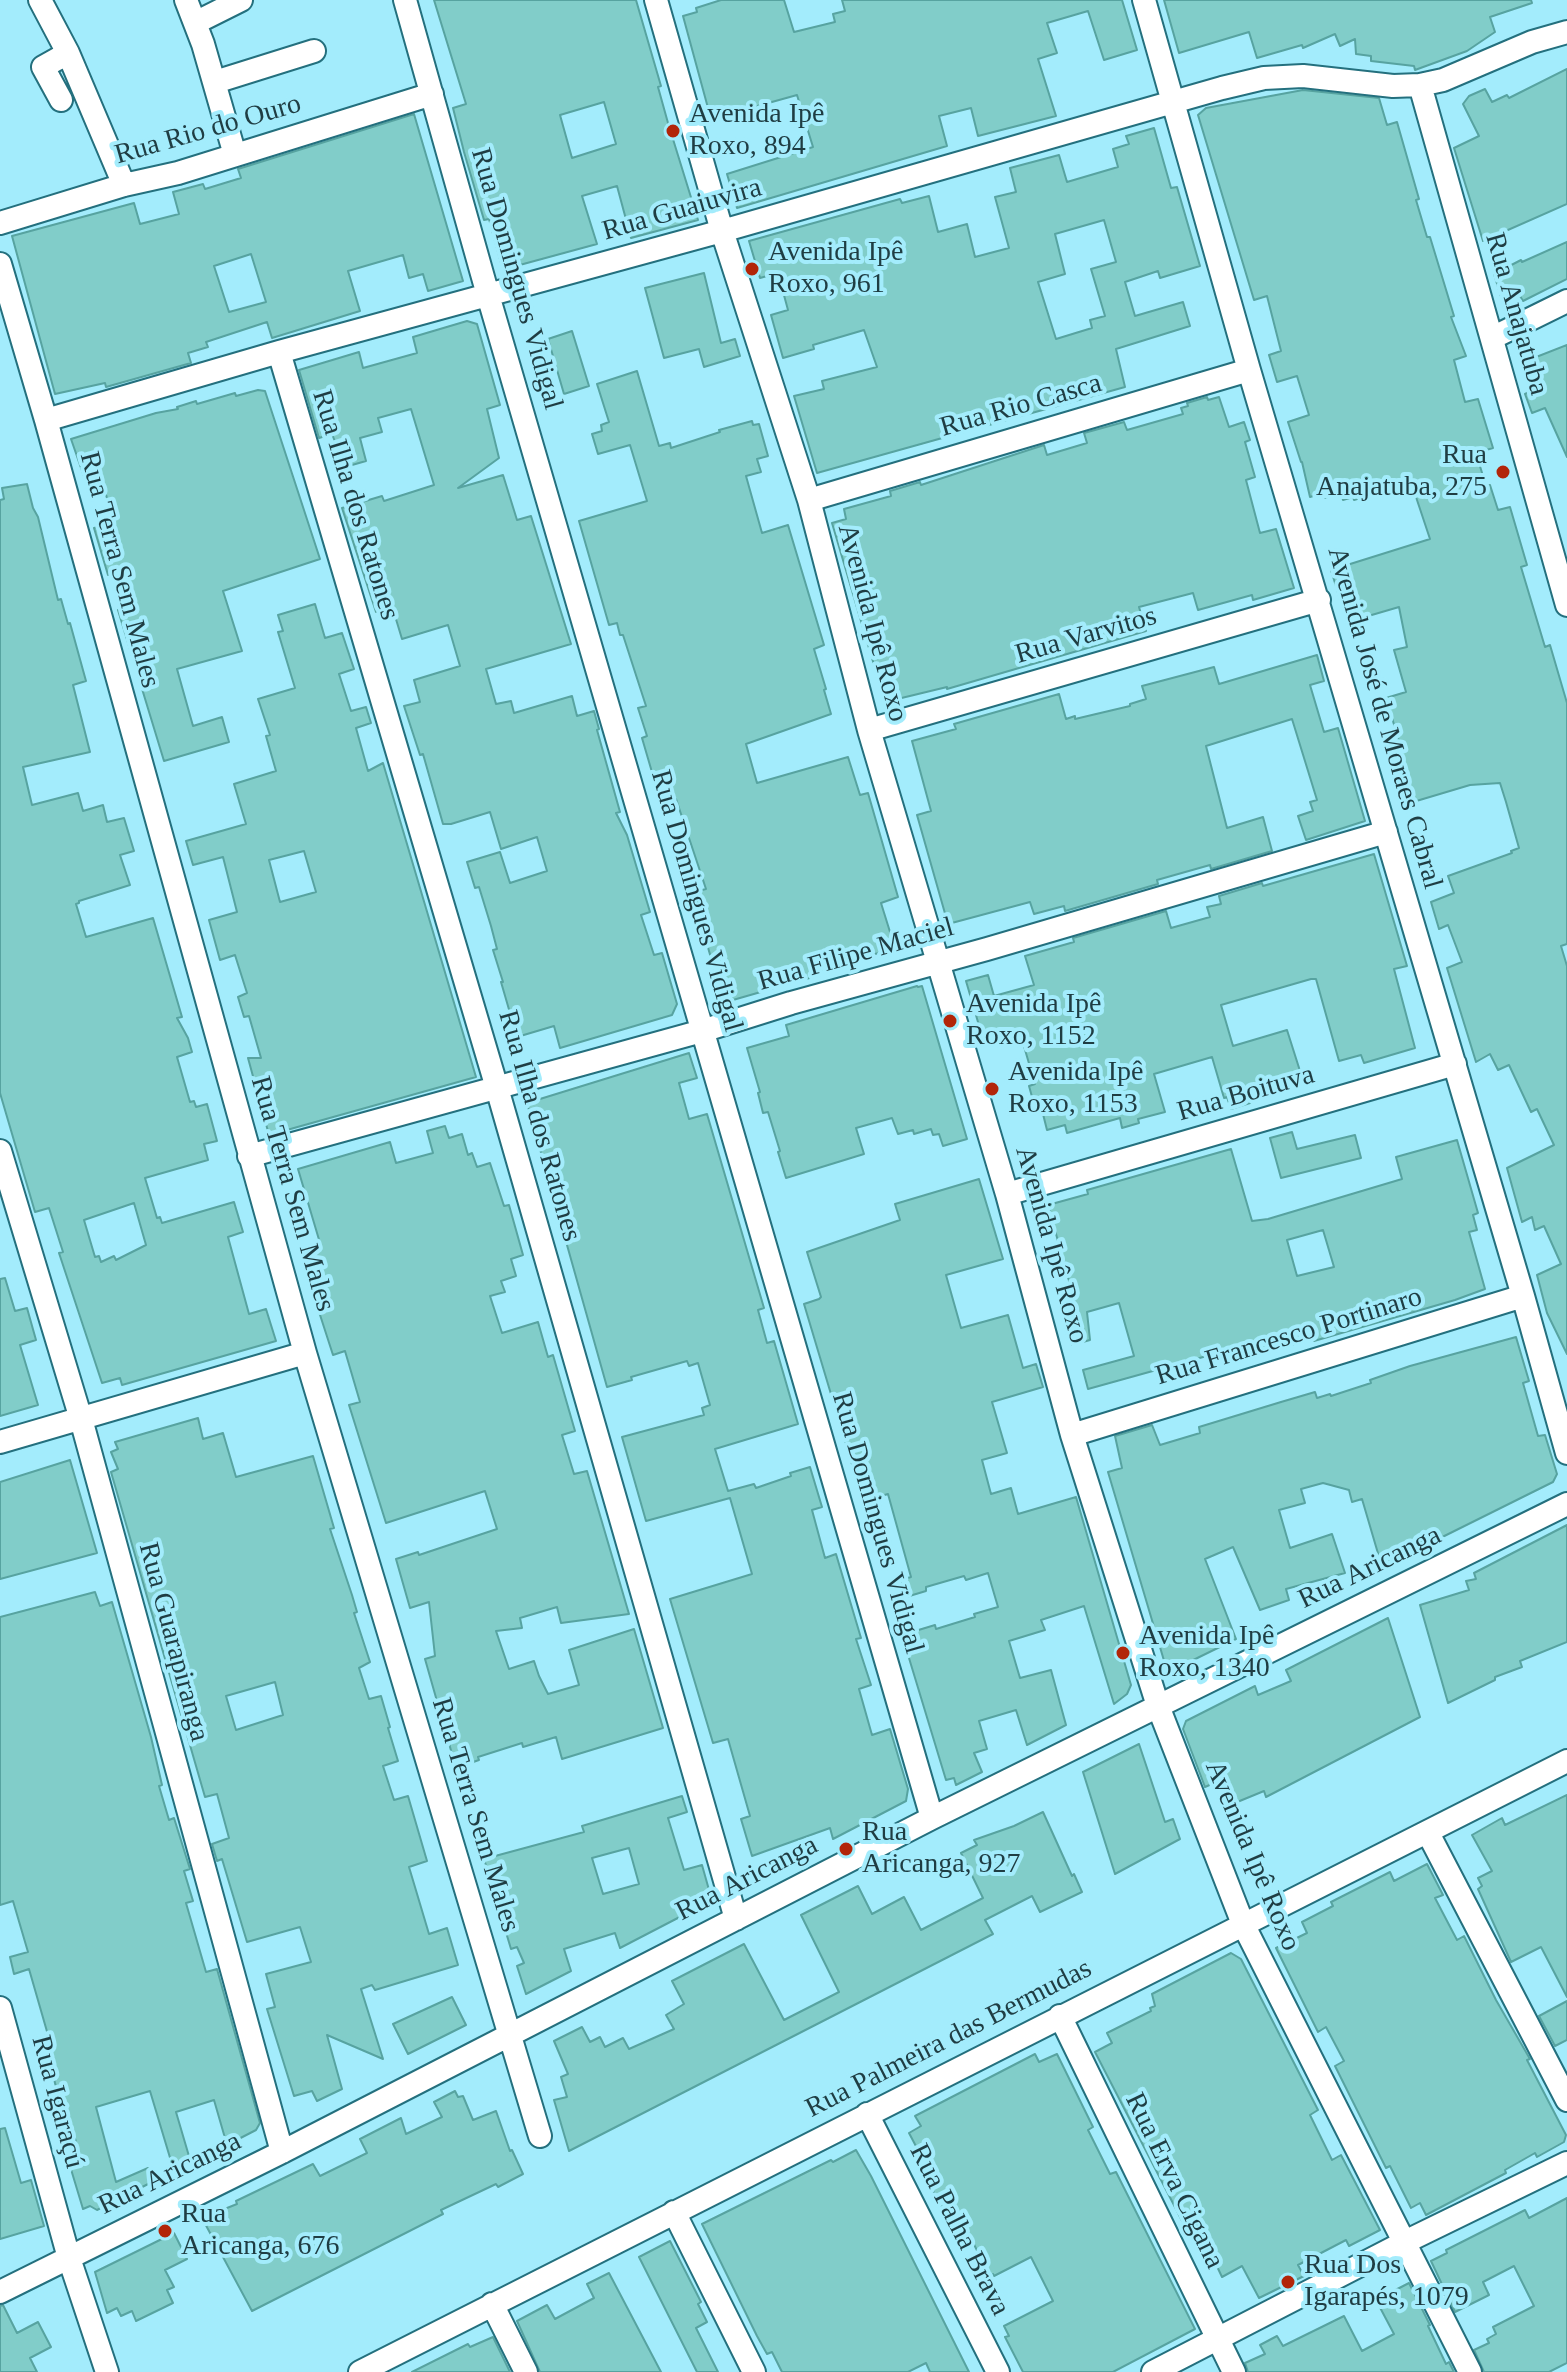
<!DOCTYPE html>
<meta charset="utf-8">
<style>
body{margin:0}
canvas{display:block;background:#a3ecfc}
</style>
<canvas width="1567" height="2372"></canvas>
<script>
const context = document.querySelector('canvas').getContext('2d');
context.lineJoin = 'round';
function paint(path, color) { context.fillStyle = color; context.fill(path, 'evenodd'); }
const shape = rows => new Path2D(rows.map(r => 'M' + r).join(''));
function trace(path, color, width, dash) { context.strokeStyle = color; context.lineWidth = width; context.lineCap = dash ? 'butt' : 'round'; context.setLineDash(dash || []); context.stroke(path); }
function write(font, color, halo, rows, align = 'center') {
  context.font = font + ' Georgia,serif'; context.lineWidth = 8; context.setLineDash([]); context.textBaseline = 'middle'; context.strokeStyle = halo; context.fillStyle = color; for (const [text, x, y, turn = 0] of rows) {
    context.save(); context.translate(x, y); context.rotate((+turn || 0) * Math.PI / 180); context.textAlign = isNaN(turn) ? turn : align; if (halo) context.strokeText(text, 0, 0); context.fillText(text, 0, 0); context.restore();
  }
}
const building = shape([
 [434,0,636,0,661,86,658,87,668,123,698,220,631,238,617,186,582,196,597,244,516,266,501,263,489,219,484,220,464,152,453,108,466,104,434,0],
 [604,102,616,144,572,158,560,115,604,102],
 [721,0,784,0,794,32,835,22,833,14,845,11,842,0,1122,0,1137,50,1104,60,1088,11,1047,23,1057,53,1038,59,1056,116,978,136,971,108,939,116,947,146,737,208,727,174,813,147,797,95,711,119,683,16,697,12,696,8,721,0],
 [1164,0,1531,0,1532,3,1490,17,1495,32,1467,51,1415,70,1414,66,1371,61,1371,56,1356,54,1355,39,1340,46,1335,34,1303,48,1302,45,1257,58,1249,32,1179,53,1164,0],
 [1567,69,1567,204,1483,241,1454,148,1479,136,1463,104,1469,96,1485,89,1492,102,1507,95,1509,98,1567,69],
 [1303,90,1379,98,1387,125,1397,122,1419,199,1416,200,1427,237,1430,237,1454,316,1451,317,1466,356,1454,360,1465,402,1478,399,1493,448,1476,453,1486,486,1490,485,1498,510,1510,507,1527,565,1521,567,1545,647,1550,645,1567,703,1567,944,1561,946,1567,966,1567,1354,1547,1313,1537,1275,1561,1264,1544,1226,1535,1230,1532,1217,1522,1222,1507,1168,1554,1145,1537,1109,1531,1112,1509,1065,1498,1070,1490,1054,1476,1062,1447,968,1462,962,1448,925,1439,929,1431,902,1454,893,1448,876,1512,853,1511,851,1519,848,1506,802,1500,783,1470,785,1413,802,1398,752,1402,751,1386,698,1406,692,1394,650,1407,647,1399,607,1358,619,1350,593,1339,596,1331,570,1430,539,1413,488,1393,493,1391,489,1354,500,1353,497,1343,500,1341,493,1325,498,1323,493,1310,497,1302,462,1301,462,1288,422,1309,415,1297,376,1277,382,1269,355,1281,351,1267,296,1254,300,1198,115,1206,108,1303,90],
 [414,114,463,281,428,291,423,274,409,278,403,255,348,271,360,311,272,338,267,322,206,342,208,347,188,353,191,363,106,387,105,383,55,394,12,236,134,203,140,224,179,214,173,192,203,184,205,189,241,178,238,169,414,114],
 [251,254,266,302,229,312,214,266,251,254],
 [1154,128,1171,188,1177,187,1200,266,1160,278,1158,271,1125,282,1135,316,1183,302,1190,326,1116,349,1125,387,817,473,794,396,824,389,822,381,877,367,864,330,813,345,814,349,783,358,771,315,788,310,778,273,760,278,749,241,900,199,902,203,929,196,938,232,967,224,975,257,1009,248,995,197,1016,192,1010,168,1059,155,1067,182,1118,167,1113,149,1129,144,1126,136,1154,128],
 [1104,220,1116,262,1091,269,1105,316,1090,320,1092,328,1056,339,1038,282,1065,274,1055,234,1104,220],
 [1567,242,1567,279,1523,301,1520,296,1503,303,1494,274,1521,260,1522,262,1567,242],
 [704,273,721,343,735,339,740,356,704,367,699,349,664,358,645,288,704,273],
 [467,321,477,324,500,405,487,409,499,458,458,488,503,475,517,520,531,516,571,644,486,669,496,704,511,701,514,713,572,696,577,716,594,711,599,729,597,730,620,812,616,813,627,835,650,912,641,915,654,955,662,953,677,1004,672,1015,560,1048,554,1026,517,1037,501,982,503,982,493,950,497,949,491,926,479,887,475,888,467,862,500,852,510,883,547,871,537,837,501,849,490,812,451,824,443,824,423,754,420,755,404,706,420,702,414,680,460,666,448,625,402,639,392,606,376,612,342,508,382,496,384,501,434,485,411,409,378,418,382,432,360,438,366,461,345,467,332,434,319,438,299,370,359,352,363,368,417,353,413,337,467,321],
 [572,331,589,386,564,394,548,339,572,331],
 [1567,345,1567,457,1545,408,1532,413,1525,394,1537,388,1526,361,1567,345],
 [637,371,659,446,670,443,671,448,720,432,719,430,752,421,753,425,759,424,768,456,757,459,761,472,746,476,762,533,788,525,824,645,814,649,826,689,824,690,831,714,746,744,757,783,848,757,860,795,868,793,898,897,881,903,895,948,812,973,813,977,719,1004,714,987,719,986,707,944,702,945,687,894,706,889,676,799,661,803,642,738,647,736,638,708,646,706,623,635,620,635,617,623,609,625,579,521,647,501,630,445,598,454,592,434,602,431,601,425,609,422,597,384,637,371],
 [258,390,265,391,320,559,223,591,242,651,177,669,193,726,222,717,229,742,164,761,118,610,135,605,125,570,108,575,94,528,114,523,103,484,88,488,71,439,156,413,178,409,177,407,196,401,197,404,235,393,236,396,258,390],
 [1207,397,1208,400,1219,397,1229,427,1244,422,1250,440,1245,442,1255,477,1246,480,1260,533,1276,529,1294,588,1253,600,1252,595,1198,610,1193,593,1139,607,1146,631,947,689,947,687,885,702,832,523,846,519,844,509,891,496,890,491,920,482,921,485,1044,445,1047,455,1087,443,1084,433,1124,422,1127,430,1183,414,1181,408,1188,406,1187,403,1207,397],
 [27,484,33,508,38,517,58,600,61,599,68,624,70,623,86,681,73,685,90,752,23,767,32,805,78,793,83,811,103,805,107,822,124,818,134,851,120,855,130,885,79,901,79,903,76,904,86,937,153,918,182,1017,177,1018,188,1038,192,1052,177,1057,190,1102,194,1101,196,1107,207,1104,217,1141,204,1144,208,1160,145,1178,157,1218,160,1217,162,1223,234,1202,243,1232,228,1237,249,1314,266,1309,276,1341,122,1385,120,1378,102,1383,59,1253,63,1252,49,1208,35,1212,0,1093,0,500,4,499,2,488,27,484],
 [134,1203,146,1245,116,1260,114,1256,101,1262,99,1256,95,1257,84,1220,134,1203],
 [315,604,325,638,342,633,354,669,339,674,351,711,366,707,371,723,356,728,368,771,383,763,476,1077,269,1135,248,1058,261,1058,249,1016,244,1017,238,997,247,993,235,955,220,960,209,920,237,912,223,857,193,865,186,841,246,824,234,784,276,771,266,736,270,735,258,699,295,688,278,632,283,631,278,615,315,604],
 [304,851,316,892,280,902,269,860,304,851],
 [1317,655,1324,681,1310,685,1324,732,1338,728,1365,821,1306,840,1298,816,1313,811,1310,802,1317,800,1292,719,1206,746,1227,828,1263,817,1272,851,1211,869,1210,865,1157,880,1158,884,1065,911,1064,906,1034,914,1030,902,948,924,917,815,931,811,912,741,956,729,954,724,1059,694,1066,719,1075,716,1075,719,1130,706,1130,704,1146,699,1142,686,1214,667,1219,684,1317,655],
 [1374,854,1407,966,1394,969,1415,1048,1364,1063,1361,1055,1339,1061,1316,979,1311,979,1221,1005,1233,1046,1287,1030,1300,1071,1245,1087,1250,1103,1231,1109,1227,1097,1224,1098,1212,1057,1154,1074,1165,1112,1138,1119,1139,1123,1122,1128,1120,1118,1067,1133,1065,1125,1047,1130,1040,1102,1034,1104,1029,1086,1035,1084,1021,1036,985,1046,966,981,988,975,994,996,1034,985,1025,956,1074,942,1073,938,1166,911,1171,928,1210,917,1207,907,1221,904,1219,896,1262,883,1263,886,1374,854],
 [917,986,918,987,922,986,967,1139,943,1146,939,1134,933,1135,931,1129,914,1134,913,1130,898,1134,892,1118,856,1128,864,1154,786,1178,778,1152,780,1151,768,1112,763,1113,758,1093,760,1092,747,1048,789,1036,786,1025,917,986],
 [689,1053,697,1078,679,1083,689,1119,707,1114,764,1308,758,1310,767,1343,774,1341,798,1424,715,1449,728,1491,754,1484,756,1488,791,1476,790,1473,810,1467,822,1507,812,1510,825,1558,836,1554,861,1638,856,1639,871,1685,859,1689,872,1735,890,1729,908,1789,906,1801,833,1839,830,1828,752,1856,741,1819,750,1816,728,1739,713,1743,670,1599,752,1574,730,1498,646,1521,622,1437,704,1415,702,1408,710,1405,698,1363,689,1366,687,1361,631,1377,632,1380,607,1387,527,1103,689,1053],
 [445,1126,449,1138,462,1134,468,1155,472,1153,477,1167,490,1163,504,1206,509,1205,523,1255,511,1259,516,1276,501,1281,505,1292,490,1296,502,1333,538,1322,548,1357,553,1355,575,1431,562,1435,574,1474,587,1471,629,1614,561,1623,557,1607,520,1618,522,1628,496,1631,509,1669,534,1661,539,1676,548,1694,579,1685,569,1650,634,1629,663,1728,562,1759,556,1737,523,1747,522,1743,478,1757,479,1760,456,1768,425,1659,435,1656,429,1602,410,1608,396,1559,418,1552,419,1555,497,1529,485,1491,386,1523,349,1405,360,1402,345,1351,333,1355,299,1250,320,1243,298,1169,390,1142,396,1163,433,1153,427,1131,445,1126],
 [1292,1132,1297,1149,1355,1135,1361,1158,1281,1178,1270,1138,1292,1132],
 [1457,1140,1478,1213,1473,1215,1477,1230,1469,1232,1485,1289,1455,1300,1314,1341,1313,1338,1254,1357,1250,1344,1088,1389,1083,1370,1134,1356,1119,1303,1087,1312,1090,1340,1072,1345,1056,1292,1071,1288,1048,1205,1088,1194,1087,1190,1231,1149,1252,1221,1268,1219,1402,1179,1396,1157,1457,1140],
 [1323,1230,1334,1267,1297,1276,1287,1240,1323,1230],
 [979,1179,1003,1259,946,1275,961,1328,1008,1315,1023,1368,1036,1364,1043,1387,992,1402,1007,1453,982,1460,991,1494,1011,1488,1018,1514,1076,1497,1131,1685,1127,1694,1114,1704,1084,1606,1041,1620,1045,1630,1009,1641,1020,1678,1051,1670,1066,1725,1027,1745,1016,1710,979,1721,987,1749,974,1753,982,1772,956,1785,954,1778,946,1780,902,1635,935,1625,936,1629,975,1617,974,1614,998,1607,988,1573,966,1580,964,1576,926,1587,926,1591,906,1597,901,1580,911,1577,888,1494,863,1501,804,1304,819,1299,821,1297,807,1252,900,1220,895,1204,979,1179],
 [5,1278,15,1311,27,1308,36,1340,20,1345,38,1405,0,1416,0,1279,5,1278],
 [1516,1337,1529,1381,1523,1383,1538,1436,1545,1435,1557,1474,1553,1482,1382,1567,1362,1499,1352,1502,1349,1490,1323,1483,1301,1489,1305,1503,1279,1510,1290,1548,1332,1534,1345,1573,1286,1589,1289,1600,1260,1610,1233,1547,1205,1559,1236,1639,1175,1669,1165,1664,1108,1472,1122,1468,1115,1436,1152,1425,1160,1445,1200,1433,1199,1427,1281,1402,1315,1392,1317,1398,1330,1394,1331,1396,1371,1383,1370,1380,1410,1366,1516,1337],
 [198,1418,203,1439,223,1433,236,1477,313,1456,334,1528,330,1529,352,1595,357,1612,354,1613,370,1662,359,1668,369,1699,381,1696,390,1727,388,1728,398,1761,383,1766,394,1800,408,1796,427,1861,409,1867,429,1934,447,1928,458,1965,375,1990,372,1985,361,1989,383,2059,327,2035,342,2089,317,2101,312,2091,294,2096,267,2009,275,2007,266,1974,311,1962,300,1927,247,1942,222,1859,217,1861,212,1844,229,1838,217,1794,205,1797,111,1472,118,1469,111,1452,118,1449,115,1442,198,1418],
 [275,1682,283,1715,236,1730,226,1696,275,1682],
 [70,1460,97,1553,0,1579,0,1482,70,1460],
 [1567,1525,1567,1642,1520,1661,1522,1667,1495,1677,1495,1680,1448,1703,1420,1605,1469,1590,1466,1581,1476,1579,1474,1573,1567,1525],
 [95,1592,100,1606,112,1602,151,1737,162,1785,159,1786,169,1820,174,1818,190,1869,184,1871,193,1901,186,1903,206,1972,217,1969,260,2123,256,2130,227,2145,214,2100,176,2112,191,2163,174,2171,150,2091,96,2107,116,2182,148,2168,154,2181,97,2210,90,2206,83,2209,67,2156,79,2152,68,2115,66,2116,63,2106,61,2107,52,2071,43,2073,33,2039,48,2035,29,1969,14,1974,10,1957,28,1952,13,1901,0,1905,0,1617,95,1592],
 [1388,1618,1420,1717,1266,1797,1264,1791,1230,1805,1221,1780,1205,1787,1183,1729,1186,1721,1255,1686,1258,1695,1291,1681,1286,1670,1388,1618],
 [1139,1744,1165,1822,1173,1819,1180,1839,1115,1874,1083,1772,1139,1744],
 [1567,1795,1567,1997,1541,1947,1511,1962,1478,1889,1482,1886,1478,1878,1492,1871,1472,1835,1502,1818,1505,1825,1567,1795],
 [682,1796,687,1812,668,1818,684,1870,702,1865,711,1897,699,1907,620,1948,615,1933,564,1949,571,1971,526,1994,517,1966,524,1963,517,1947,511,1949,484,1859,584,1832,582,1826,682,1796],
 [629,1848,639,1884,603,1894,592,1858,629,1848],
 [1043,1812,1072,1876,1074,1874,1082,1892,1040,1912,1032,1896,985,1920,993,1934,569,2151,554,2100,567,2097,561,2077,568,2074,554,2041,582,2027,590,2042,600,2037,605,2047,623,2038,629,2049,674,2029,666,2015,684,2004,672,1981,744,1944,784,2020,839,1992,801,1915,858,1886,872,1914,904,1897,921,1930,983,1898,961,1853,977,1845,974,1840,1014,1826,1043,1812],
 [1427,1864,1443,1895,1435,1898,1457,1940,1464,1936,1496,2000,1530,2059,1527,2060,1566,2135,1564,2142,1537,2157,1535,2153,1505,2170,1506,2173,1426,2215,1420,2203,1411,2208,1390,2166,1386,2168,1335,2066,1344,2061,1326,2027,1318,2032,1276,1948,1307,1933,1302,1922,1333,1906,1331,1902,1390,1872,1394,1881,1427,1864],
 [1231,1953,1241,1959,1318,2110,1310,2115,1332,2160,1341,2155,1380,2230,1349,2246,1346,2240,1298,2265,1304,2276,1259,2298,1242,2266,1222,2277,1213,2258,1209,2260,1199,2241,1194,2244,1095,2052,1112,2043,1107,2033,1151,2011,1150,2008,1155,2006,1152,1994,1231,1953],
 [452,1997,466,2025,408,2054,393,2024,452,1997],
 [1567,2001,1567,2040,1555,2046,1539,2016,1567,2001],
 [1035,2054,1039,2062,1057,2054,1093,2127,1088,2130,1110,2174,1116,2172,1195,2329,1113,2372,1023,2372,1005,2337,1009,2336,1004,2326,1053,2301,1031,2257,994,2276,993,2274,990,2276,957,2211,947,2216,932,2189,937,2186,909,2133,921,2126,915,2116,1035,2054],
 [455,2091,458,2097,463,2096,473,2120,496,2111,510,2151,512,2150,523,2174,498,2187,496,2184,441,2210,443,2214,252,2311,202,2218,237,2204,236,2201,313,2164,320,2176,367,2153,360,2139,401,2118,406,2134,442,2117,434,2102,455,2091],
 [5,2128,21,2183,31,2180,44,2226,0,2239,0,2129,5,2128],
 [856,2150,871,2176,969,2372,930,2372,926,2363,908,2372,782,2372,772,2352,767,2354,757,2336,702,2224,831,2160,833,2162,856,2150],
 [1567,2198,1567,2363,1549,2372,1484,2372,1474,2350,1489,2343,1487,2339,1496,2334,1493,2327,1534,2306,1514,2266,1483,2282,1489,2295,1455,2312,1431,2261,1447,2253,1446,2250,1525,2210,1529,2218,1567,2198],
 [174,2233,187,2259,165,2270,174,2287,167,2290,173,2303,136,2321,132,2311,121,2316,117,2308,107,2313,95,2272,174,2233],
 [670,2241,701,2302,698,2304,707,2322,696,2328,718,2372,697,2372,639,2257,670,2241],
 [609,2273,661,2372,540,2372,517,2321,547,2305,555,2319,594,2298,587,2284,609,2273],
 [1409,2283,1430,2325,1428,2326,1446,2364,1449,2362,1454,2372,1248,2372,1245,2363,1265,2354,1260,2345,1277,2336,1283,2346,1344,2316,1362,2351,1394,2334,1376,2300,1409,2283],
 [3,2305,17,2333,38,2322,51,2347,30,2358,37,2372,0,2372,0,2306,3,2305],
 [493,2337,510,2372,412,2372,468,2344,470,2347,493,2337]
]);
const minor = shape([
 [40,0,68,53,124,185],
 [186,0,203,44,235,155],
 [405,0,488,295,932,1818],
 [656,0,722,231,809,500,869,730,1007,1194,1072,1435,1158,1706,1243,1924,1470,2372],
 [1144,0,1249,370,1523,1296,1567,1453],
 [195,23,241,0],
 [215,82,314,51],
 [1420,85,1567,605],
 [61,100,43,67,68,53],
 [0,223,124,185,178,173,432,94],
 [0,264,46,420,305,1353,540,2136],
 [1492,338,1567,301],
 [279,352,497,1088,736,1919],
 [46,420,279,352,722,231,1222,88,1264,78,1303,76,1393,86,1420,85,1443,80,1532,42,1567,32],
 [809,500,1249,370],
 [869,730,1319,600],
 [0,1151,81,1419,282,2152],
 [249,1156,702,1031,791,1003,987,949,1386,832],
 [1007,1194,1455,1064],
 [1072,1435,1523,1296],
 [0,1442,305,1353],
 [1428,1833,1567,2100],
 [0,2008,69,2258,107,2372],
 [1060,2016,1234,2372],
 [867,2114,998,2372],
 [674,2212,754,2372],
 [0,2292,282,2152,932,1818,1567,1504],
 [492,2304,526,2372],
 [360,2372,1567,1761],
 [1153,2372,1405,2242,1567,2163]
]);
const markers = [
 [673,131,8,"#b22509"],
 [752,269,8,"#b22509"],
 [1503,472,8,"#b22509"],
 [950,1021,8,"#b22509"],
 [992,1089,8,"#b22509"],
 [1123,1653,8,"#b22509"],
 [846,1849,8,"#b22509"],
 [165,2231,8,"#b22509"],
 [1288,2282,8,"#b22509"]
];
const poiNames = [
 ["Avenida Ipê",689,115],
 ["Roxo, 894",689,147],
 ["Avenida Ipê",768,253],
 ["Roxo, 961",768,285],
 ["Rua",1487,456,"right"],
 ["Anajatuba, 275",1487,488,"right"],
 ["Avenida Ipê",966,1005],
 ["Roxo, 1152",966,1037],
 ["Avenida Ipê",1008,1073],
 ["Roxo, 1153",1008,1105],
 ["Avenida Ipê",1139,1637],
 ["Roxo, 1340",1139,1669],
 ["Rua",862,1833],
 ["Aricanga, 927",862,1865],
 ["Rua",181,2215],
 ["Aricanga, 676",181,2247],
 ["Rua Dos",1304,2266],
 ["Igarapés, 1079",1304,2298]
];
const streetNames = [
 ["Rua Rio do Ouro",208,130,-16],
 ["Rua Guaiuvira",682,210,-16],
 ["Rua Domingues Vidigal",516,279,74],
 ["Rua Anajatuba",1516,314,74],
 ["Rua Rio Casca",1021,406,-16],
 ["Rua Ilha dos Ratones",355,505,73],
 ["Rua Terra Sem Males",119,570,75],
 ["Avenida Ipê Roxo",872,623,75],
 ["Rua Varvitos",1086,636,-16],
 ["Avenida José de Moraes Cabral",1384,718,74],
 ["Rua Domingues Vidigal",696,901,74],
 ["Rua Filipe Maciel",856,955,-16],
 ["Rua Boituva",1246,1094,-16],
 ["Rua Ilha dos Ratones",539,1126,74],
 ["Rua Terra Sem Males",292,1194,74],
 ["Avenida Ipê Roxo",1051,1245,74],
 ["Rua Francesco Portinaro",1289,1337,-17],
 ["Rua Domingues Vidigal",877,1523,74],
 ["Rua Aricanga",1370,1568,-26],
 ["Rua Guarapiranga",173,1642,75],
 ["Rua Terra Sem Males",475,1815,73],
 ["Avenida Ipê Roxo",1252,1856,67],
 ["Rua Aricanga",747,1879,-27],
 ["Rua Palmeira das Bermudas",949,2039,-27],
 ["Rua Igaraçú",57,2102,75],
 ["Rua Aricanga",170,2174,-26],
 ["Rua Erva Cigana",1174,2181,64],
 ["Rua Palha Brava",959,2230,63]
];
paint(building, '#81cdc9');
trace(building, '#57a3a0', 2);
trace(minor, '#24707e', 26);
trace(minor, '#fff', 22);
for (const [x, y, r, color] of markers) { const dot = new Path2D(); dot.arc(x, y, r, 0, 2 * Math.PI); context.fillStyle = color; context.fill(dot); trace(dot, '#a3ecfc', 3); }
write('28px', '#1f3d43', '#a3ecfc', poiNames, 'left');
write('28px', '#1f3d43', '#a3ecfc', streetNames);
</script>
